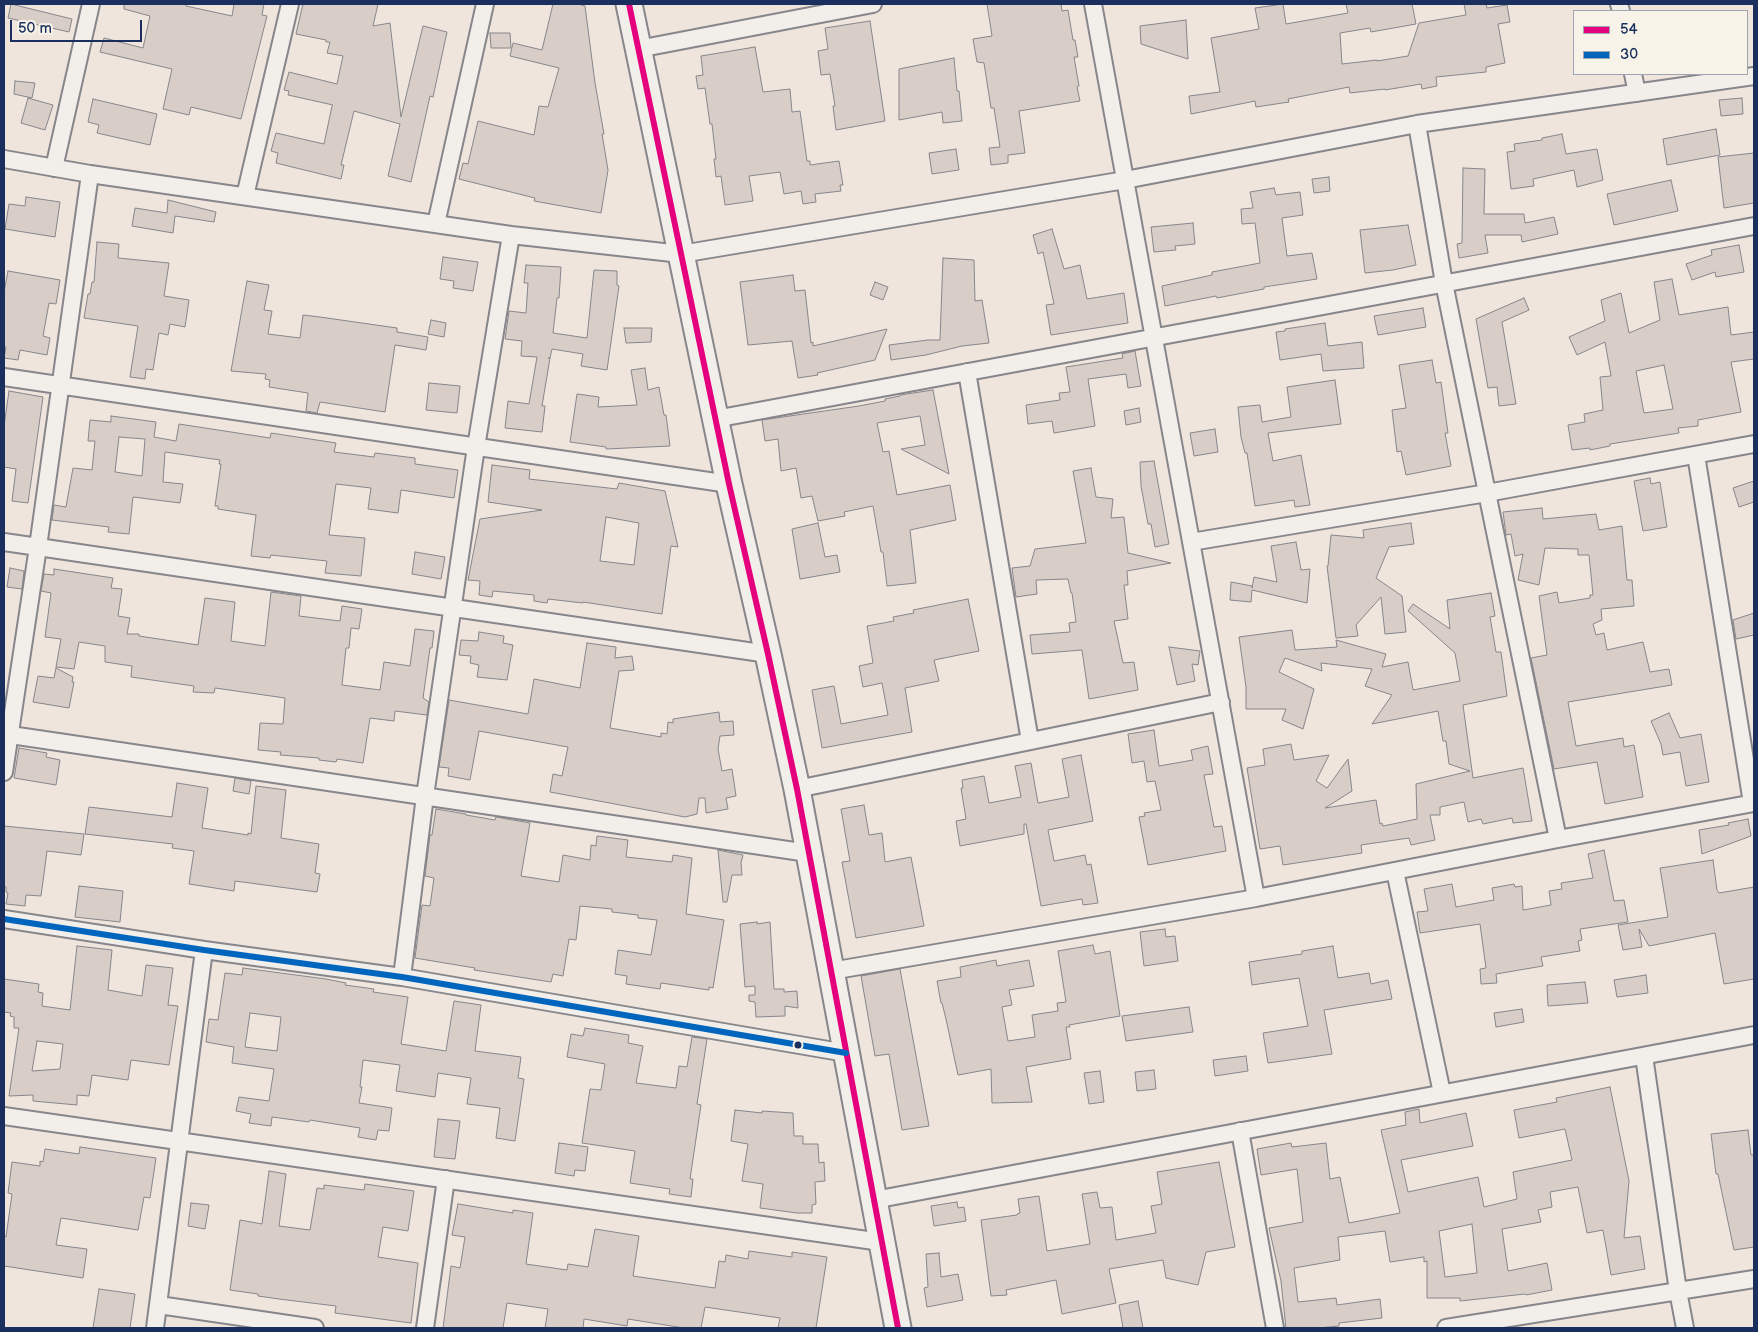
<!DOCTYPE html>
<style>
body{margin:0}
#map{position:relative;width:1758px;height:1332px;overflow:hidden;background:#efe5dd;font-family:"Balsamiq Sans",sans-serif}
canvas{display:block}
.frame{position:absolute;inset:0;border:5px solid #1b2f5e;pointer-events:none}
.legend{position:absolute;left:1573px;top:10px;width:175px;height:65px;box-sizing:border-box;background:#f7f3e8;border:1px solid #9fa5b1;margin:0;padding:6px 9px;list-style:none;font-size:15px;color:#1b2f5e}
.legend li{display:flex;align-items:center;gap:10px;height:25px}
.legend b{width:25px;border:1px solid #9fa5b1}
.scale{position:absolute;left:10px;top:20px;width:132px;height:22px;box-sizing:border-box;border:2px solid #1b2f5e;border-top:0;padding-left:6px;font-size:15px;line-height:18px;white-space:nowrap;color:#1b2f5e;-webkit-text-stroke:4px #f7f3e8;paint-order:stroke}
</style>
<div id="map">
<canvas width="1758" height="1332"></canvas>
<div class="frame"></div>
<ul class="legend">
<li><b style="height:6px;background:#e5007d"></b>54</li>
<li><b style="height:6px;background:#0065bd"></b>30</li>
</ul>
<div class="scale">50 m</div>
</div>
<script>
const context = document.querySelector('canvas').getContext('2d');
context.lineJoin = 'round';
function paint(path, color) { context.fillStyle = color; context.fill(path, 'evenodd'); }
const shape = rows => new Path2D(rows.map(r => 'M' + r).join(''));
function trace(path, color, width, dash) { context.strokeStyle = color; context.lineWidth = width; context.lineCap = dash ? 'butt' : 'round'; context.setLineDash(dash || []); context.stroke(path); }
const building = shape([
 [11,4,72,19,69,32,8,18,11,4],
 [124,4,186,4,186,6,232,16,234,4,264,4,262,15,267,16,241,119,191,107,189,115,163,109,172,69,100,52,104,38,143,48,150,16,124,9,124,4],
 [303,4,378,4,373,26,390,23,401,117,423,26,447,32,433,97,430,96,411,182,388,176,400,124,354,111,341,165,344,165,341,179,276,163,278,153,271,151,276,133,324,144,332,106,333,105,288,95,289,91,284,90,289,72,337,84,343,56,327,53,330,42,326,42,326,40,296,34,303,4],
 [553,4,578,4,585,6,595,83,604,134,602,134,608,170,601,213,534,201,535,198,459,179,463,163,468,164,478,121,534,135,539,106,548,107,559,68,510,56,513,43,542,50,553,4],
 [987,4,1061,4,1062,11,1068,10,1073,40,1075,40,1078,57,1074,57,1079,86,1077,87,1080,101,1019,111,1025,153,1008,155,1008,163,991,165,989,148,1000,147,994,108,991,108,984,63,977,62,973,39,992,36,987,4],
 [1283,4,1286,24,1348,13,1346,4,1412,4,1416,24,1371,32,1370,28,1340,33,1342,64,1377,60,1377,61,1408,56,1419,23,1466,15,1464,4,1486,4,1487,8,1507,5,1510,22,1498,24,1505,63,1486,67,1486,72,1436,77,1437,86,1422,89,1421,84,1385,90,1385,89,1350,93,1349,87,1288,99,1289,102,1256,107,1255,101,1191,114,1189,96,1220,92,1211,38,1259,29,1255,8,1283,4],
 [1186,20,1188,59,1141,44,1140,26,1186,20],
 [870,21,885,121,836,130,833,106,835,106,830,74,821,75,818,51,828,49,825,28,870,21],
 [490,33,510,33,511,48,491,48,490,33],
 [755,47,763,92,790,89,792,112,800,111,807,161,810,161,810,165,839,161,843,185,840,185,841,191,815,194,816,202,803,204,801,191,784,194,780,172,749,176,753,201,725,205,721,176,716,177,714,159,716,159,712,124,710,124,705,88,698,89,696,76,703,75,701,56,755,47],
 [954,58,957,91,959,91,962,121,943,123,942,112,899,120,899,69,954,58],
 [15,81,35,83,32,98,14,94,15,81],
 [28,98,53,105,45,130,21,123,28,98],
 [1742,98,1743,114,1721,116,1719,100,1742,98],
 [93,99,157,114,150,145,97,133,99,125,88,122,93,99],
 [1716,129,1720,155,1667,165,1663,139,1716,129],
 [1562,134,1566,154,1597,149,1603,180,1577,187,1574,170,1533,179,1534,186,1511,189,1507,152,1515,151,1514,144,1542,140,1542,138,1562,134],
 [956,149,959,170,932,174,929,153,956,149],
 [1754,153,1754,203,1724,208,1718,157,1754,153],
 [1463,168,1485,169,1484,214,1524,214,1525,223,1554,217,1558,234,1522,242,1521,235,1485,235,1488,253,1459,258,1457,244,1462,243,1463,168],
 [1329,177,1330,191,1314,193,1312,179,1329,177],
 [1671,180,1678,211,1614,225,1607,194,1671,180],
 [1274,188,1276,195,1300,192,1303,215,1282,218,1287,256,1312,253,1317,279,1264,287,1264,289,1217,298,1216,296,1165,306,1162,286,1212,275,1212,272,1260,263,1255,223,1242,224,1241,209,1253,208,1250,192,1274,188],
 [26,197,60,202,55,237,5,229,9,204,25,206,26,197],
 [168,200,216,212,214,222,175,216,173,233,132,226,135,208,167,213,168,200],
 [1193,223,1195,244,1175,246,1176,250,1154,252,1151,227,1193,223],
 [1408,225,1416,265,1393,270,1365,273,1360,230,1408,225],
 [1052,229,1064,269,1080,265,1087,299,1124,293,1128,323,1051,335,1046,305,1054,304,1043,252,1038,254,1033,235,1052,229],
 [97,242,119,244,118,258,169,263,164,296,189,300,185,327,170,324,168,335,159,333,153,370,146,369,145,379,130,377,138,326,84,318,88,294,90,294,92,282,94,282,97,242],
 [1739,245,1744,272,1716,277,1715,272,1692,280,1686,264,1712,255,1711,250,1739,245],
 [443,257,478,262,473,291,453,288,454,281,440,279,443,257],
 [943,258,974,260,975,301,982,300,989,343,962,346,926,355,891,360,889,345,928,340,940,340,943,258],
 [526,265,561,267,559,298,557,298,553,333,587,338,594,270,617,271,617,285,619,286,607,370,581,366,583,354,552,349,550,358,548,358,550,358,542,406,545,406,542,432,505,428,508,401,529,404,537,357,521,356,522,341,505,339,509,311,526,313,528,283,524,283,526,265],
 [8,271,60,280,56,304,49,303,43,336,50,338,47,355,20,350,18,360,4,358,6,347,4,347,4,292,8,271],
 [793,275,795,291,805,290,811,343,813,342,813,346,887,329,875,360,817,373,818,375,798,378,792,341,748,345,740,282,793,275],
 [1672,279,1679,315,1728,307,1731,335,1754,332,1754,359,1731,362,1741,412,1698,420,1698,426,1678,428,1679,433,1610,444,1610,446,1590,450,1590,448,1572,450,1568,425,1585,422,1584,414,1603,410,1600,377,1611,376,1605,342,1577,355,1569,337,1605,321,1601,300,1621,293,1629,333,1660,320,1654,282,1672,279],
 [1664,365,1673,409,1644,413,1636,371,1664,365],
 [247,281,269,285,264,310,272,311,268,334,300,338,303,315,320,317,397,328,397,332,428,337,426,350,395,345,385,412,320,402,317,413,306,411,308,393,269,387,270,380,265,379,266,374,231,371,247,281],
 [875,282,888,287,883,300,870,295,875,282],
 [1524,298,1529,310,1502,322,1516,404,1499,406,1497,387,1488,388,1476,319,1524,298],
 [1423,308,1426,327,1378,335,1374,316,1423,308],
 [431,320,446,323,444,337,428,334,431,320],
 [1325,323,1328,346,1362,342,1364,368,1323,371,1321,354,1280,360,1276,332,1285,331,1285,329,1325,323],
 [624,328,652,328,651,342,626,343,624,328],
 [1135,351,1141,386,1128,388,1126,374,1088,379,1095,426,1054,433,1052,421,1028,424,1026,405,1060,400,1059,393,1070,392,1066,367,1123,358,1122,354,1135,351],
 [1432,360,1436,383,1441,382,1448,433,1445,433,1451,466,1406,475,1401,451,1397,452,1392,410,1406,408,1399,365,1432,360],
 [645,368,648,390,659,387,664,415,666,415,670,446,606,449,606,447,570,442,577,394,599,397,598,407,637,405,631,370,645,368],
 [1335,380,1341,424,1268,433,1273,461,1301,455,1310,505,1295,507,1294,500,1255,506,1247,453,1245,453,1241,437,1238,407,1260,405,1262,422,1291,417,1287,387,1335,380],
 [429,383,460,386,457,413,426,410,429,383],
 [933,390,949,474,901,449,925,445,920,416,877,423,883,452,889,451,897,495,950,485,956,520,910,530,916,583,887,586,883,552,881,552,873,506,844,512,845,516,818,521,812,496,801,498,796,468,781,471,778,439,765,441,762,420,859,406,885,401,885,399,900,396,900,395,933,390],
 [9,391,43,397,28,503,12,501,16,469,4,467,4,426,9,391],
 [1139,408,1141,422,1126,425,1124,411,1139,408],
 [111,416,156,422,154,437,176,441,179,424,270,438,271,433,336,443,334,452,374,457,375,453,415,458,415,464,458,470,454,498,401,490,398,513,368,509,371,488,336,484,329,535,365,538,361,576,325,573,327,561,271,555,270,558,251,556,256,515,218,509,218,506,215,506,221,464,219,464,220,460,165,452,163,482,183,484,180,503,133,497,129,534,108,532,109,527,52,520,54,505,66,507,73,468,92,470,95,441,88,441,90,420,111,422,111,416],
 [119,437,145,439,142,476,115,472,119,437],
 [1215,429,1218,452,1194,456,1190,433,1215,429],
 [1154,461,1169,544,1155,547,1151,524,1148,524,1141,486,1140,462,1154,461],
 [492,465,530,470,529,479,617,489,619,483,665,491,678,547,671,546,662,614,583,602,583,603,548,599,547,603,534,601,534,595,493,591,492,597,479,595,480,581,468,580,480,519,542,510,488,502,492,465],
 [606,517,639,523,634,565,600,561,606,517],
 [1091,468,1096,497,1113,499,1111,518,1124,517,1128,553,1171,563,1127,571,1128,585,1124,585,1128,619,1114,621,1123,663,1134,662,1138,690,1089,699,1082,650,1032,654,1030,635,1070,632,1069,623,1076,622,1072,593,1071,593,1068,579,1036,580,1037,594,1016,597,1012,568,1030,566,1035,549,1086,543,1073,471,1091,468],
 [1650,478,1651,484,1660,482,1667,527,1643,531,1634,481,1650,478],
 [1754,481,1754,502,1739,507,1733,488,1754,481],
 [1542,508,1543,519,1596,514,1599,530,1622,526,1627,580,1632,580,1634,606,1601,609,1602,620,1593,624,1596,635,1604,633,1607,650,1643,642,1650,672,1669,669,1672,685,1568,702,1576,746,1623,738,1624,747,1634,745,1643,797,1605,804,1597,762,1554,769,1531,658,1547,655,1539,596,1557,592,1559,603,1590,598,1590,595,1593,595,1589,555,1578,555,1578,549,1545,548,1539,585,1518,580,1523,554,1515,556,1511,534,1506,535,1503,512,1542,508],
 [818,523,825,557,837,555,840,572,800,579,792,529,818,523],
 [1411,523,1414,544,1389,547,1376,578,1402,596,1406,632,1385,634,1381,597,1356,625,1358,636,1336,638,1327,566,1328,566,1331,535,1364,538,1363,530,1411,523],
 [1296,542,1301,570,1310,569,1307,603,1252,590,1251,602,1230,600,1231,582,1252,586,1252,588,1254,577,1277,582,1271,546,1296,542],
 [415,552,445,557,441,579,412,574,415,552],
 [10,568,24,571,22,589,7,587,10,568],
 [54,569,113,578,111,588,122,589,118,616,130,618,127,634,139,634,139,636,198,645,205,598,235,602,231,641,265,646,271,592,301,596,299,616,340,621,342,606,362,609,359,629,351,628,349,648,346,648,342,685,380,690,384,662,410,666,415,629,434,631,432,648,430,648,423,698,429,702,427,715,395,711,394,721,370,718,363,763,337,759,336,762,319,760,319,758,280,755,281,752,258,750,260,723,283,724,285,698,215,688,214,693,193,692,194,686,131,677,132,666,105,662,105,646,79,642,74,669,56,667,61,639,45,637,51,593,41,591,44,574,54,575,54,569],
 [1491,593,1495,616,1490,617,1496,652,1501,652,1507,696,1463,705,1473,778,1523,768,1532,821,1513,823,1512,818,1483,824,1481,819,1468,822,1464,802,1440,807,1440,815,1430,815,1435,840,1411,845,1409,838,1361,845,1362,853,1283,865,1280,846,1260,849,1247,768,1265,765,1263,749,1291,744,1294,760,1329,755,1316,781,1327,788,1348,759,1352,791,1325,808,1376,800,1380,824,1382,823,1383,826,1417,819,1416,784,1470,771,1449,764,1446,741,1443,741,1438,711,1372,724,1392,695,1365,686,1372,669,1321,663,1322,671,1285,658,1279,672,1314,689,1303,729,1282,720,1286,709,1246,709,1246,687,1239,637,1292,630,1295,650,1337,647,1336,640,1386,654,1382,667,1408,662,1413,690,1460,681,1455,653,1408,611,1413,604,1450,629,1447,600,1491,593],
 [968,599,979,651,934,660,939,681,905,688,912,732,822,748,812,690,834,686,841,724,888,715,882,683,863,687,859,666,873,663,867,626,894,621,893,617,914,613,913,610,968,599],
 [1754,613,1754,635,1736,639,1733,620,1754,613],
 [479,632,504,636,503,643,513,645,507,680,477,677,479,665,470,663,471,656,459,655,461,640,478,641,479,632],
 [587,643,616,647,615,658,632,656,634,670,619,671,610,728,661,737,661,733,667,734,668,722,673,723,673,719,719,712,720,722,733,721,734,735,720,736,718,749,722,771,732,769,736,796,726,798,728,809,706,813,705,798,699,798,697,814,685,817,550,792,553,774,562,776,568,747,479,731,470,780,448,776,449,768,439,767,449,700,528,714,534,679,580,688,587,643],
 [1169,647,1200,651,1198,665,1192,664,1195,681,1177,685,1169,647],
 [56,668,73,677,72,682,74,682,69,708,33,702,38,676,54,678,56,668],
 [1669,713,1680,738,1701,734,1709,782,1686,786,1680,752,1663,755,1661,744,1651,721,1669,713],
 [1154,730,1159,766,1193,760,1191,750,1208,746,1213,774,1204,775,1214,827,1222,826,1226,851,1148,865,1139,817,1145,816,1144,813,1161,810,1155,781,1147,782,1144,761,1132,763,1128,734,1154,730],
 [19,748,47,753,46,757,60,760,56,785,14,778,19,748],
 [1081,755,1093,821,1048,830,1054,861,1085,855,1087,865,1091,864,1098,903,1083,905,1082,899,1041,906,1026,824,1024,824,1024,834,960,846,956,821,966,819,961,788,963,788,962,780,984,776,989,803,1021,797,1015,766,1031,763,1038,803,1069,797,1062,759,1081,755],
 [235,778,251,781,249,794,233,791,235,778],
 [177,783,208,788,202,828,248,835,248,833,251,834,256,786,286,790,281,838,319,844,315,873,320,874,317,892,235,881,234,891,189,884,194,851,172,848,173,844,85,834,89,807,172,817,177,783],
 [864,805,869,835,882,833,885,862,911,857,924,926,856,938,842,862,850,861,841,809,864,805],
 [436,809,466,814,466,815,495,820,496,817,530,823,521,876,559,882,563,855,590,860,591,845,596,846,597,836,628,840,626,857,672,862,673,855,692,858,686,914,724,920,713,988,709,987,709,990,661,983,660,989,626,984,627,976,615,974,618,950,651,955,657,920,638,918,638,915,612,912,612,909,580,906,576,940,569,939,563,976,553,974,551,982,474,970,475,968,415,958,422,905,430,906,434,878,425,876,430,835,432,835,436,809],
 [1748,819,1751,836,1702,854,1699,830,1729,825,1728,823,1748,819],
 [4,826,84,834,81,855,47,851,41,896,26,895,25,906,6,904,8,893,6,892,6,887,4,887,4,826],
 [718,850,743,855,741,863,742,875,732,875,727,902,723,902,718,850],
 [1604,850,1614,901,1624,900,1628,922,1580,929,1582,940,1578,941,1580,951,1541,957,1543,966,1496,974,1497,983,1481,984,1480,969,1486,968,1480,924,1420,933,1417,912,1428,911,1424,889,1452,884,1456,907,1494,900,1492,888,1514,884,1515,887,1522,886,1523,910,1551,905,1549,891,1562,889,1561,883,1593,878,1588,854,1604,850],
 [1713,860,1717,890,1719,893,1754,887,1754,979,1724,984,1715,933,1649,946,1639,929,1642,947,1623,950,1618,925,1668,917,1660,868,1713,860],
 [79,886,123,891,120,922,75,917,79,886],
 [757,922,757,924,770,922,774,989,784,989,784,992,797,991,798,1008,785,1006,785,1016,756,1017,755,1002,749,1001,749,995,755,995,755,986,745,987,740,924,757,922],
 [1165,929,1166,937,1175,936,1178,961,1144,966,1140,932,1165,929],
 [1093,945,1095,954,1110,951,1120,1016,1069,1025,1070,1027,1066,1027,1071,1059,1026,1067,1032,1102,992,1103,991,1069,958,1075,946,1019,942,1003,941,1003,937,981,961,977,960,967,996,960,997,966,1029,960,1034,986,1009,990,1012,1005,1002,1007,1008,1041,1035,1037,1032,1015,1058,1011,1057,1003,1066,1002,1058,951,1093,945],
 [77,946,112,950,108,990,142,996,146,965,173,968,168,1005,178,1006,169,1065,131,1060,128,1080,92,1075,89,1096,77,1095,77,1105,33,1101,33,1095,9,1096,19,1028,14,1028,14,1017,10,1016,11,1013,4,1012,4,979,39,984,38,992,43,993,42,1006,70,1010,77,946],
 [37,1041,63,1044,60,1069,32,1071,37,1041],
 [1333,946,1338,978,1369,973,1371,984,1388,980,1392,999,1324,1010,1332,1054,1268,1063,1263,1033,1308,1026,1299,978,1252,985,1249,962,1302,954,1302,951,1333,946],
 [243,968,326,979,346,983,345,985,374,989,373,992,408,997,401,1044,446,1051,454,1001,481,1005,475,1051,521,1057,518,1078,524,1079,515,1141,496,1138,500,1108,467,1104,471,1078,438,1073,435,1097,396,1091,400,1065,363,1060,360,1087,362,1087,359,1103,392,1108,389,1131,378,1130,376,1140,358,1137,360,1128,310,1120,309,1122,272,1117,271,1126,249,1123,251,1114,236,1111,239,1097,269,1101,274,1069,232,1063,234,1047,206,1042,209,1019,218,1020,225,973,242,975,243,968],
 [250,1013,281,1017,277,1051,245,1047,250,1013],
 [900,969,929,1126,902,1130,889,1054,875,1056,861,976,900,969],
 [1646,975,1648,993,1617,997,1614,980,1646,975],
 [1585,982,1588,1003,1548,1006,1547,985,1585,982],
 [1189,1007,1193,1032,1126,1041,1122,1016,1189,1007],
 [1522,1009,1524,1022,1496,1027,1494,1013,1522,1009],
 [585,1028,629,1035,628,1043,643,1046,636,1083,676,1088,679,1066,687,1067,692,1037,707,1039,697,1104,701,1105,690,1179,693,1179,691,1197,669,1194,670,1189,630,1183,635,1151,582,1143,590,1089,601,1090,605,1064,567,1057,571,1034,583,1036,585,1028],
 [1246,1056,1248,1071,1215,1076,1213,1060,1246,1056],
 [1154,1070,1156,1089,1137,1091,1135,1072,1154,1070],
 [1100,1071,1104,1102,1089,1104,1084,1073,1100,1071],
 [1610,1087,1629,1181,1624,1238,1640,1236,1645,1269,1611,1275,1603,1230,1587,1233,1578,1187,1550,1192,1552,1207,1538,1210,1541,1222,1502,1229,1508,1271,1547,1263,1552,1290,1526,1295,1525,1294,1460,1301,1460,1298,1427,1298,1427,1261,1424,1262,1424,1257,1390,1262,1385,1231,1338,1237,1340,1260,1294,1268,1298,1302,1336,1298,1337,1305,1380,1299,1382,1318,1339,1323,1339,1326,1318,1328,1286,1328,1281,1281,1269,1228,1303,1222,1297,1169,1261,1175,1257,1149,1291,1143,1292,1147,1326,1143,1330,1179,1340,1177,1349,1223,1400,1213,1381,1130,1406,1125,1405,1112,1419,1109,1420,1123,1466,1113,1473,1146,1401,1160,1408,1192,1478,1177,1484,1207,1517,1199,1513,1172,1572,1160,1565,1129,1519,1138,1514,1110,1557,1102,1556,1098,1610,1087],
 [1472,1224,1477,1273,1445,1277,1439,1231,1472,1224],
 [735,1110,762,1113,762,1111,793,1113,794,1136,803,1136,803,1144,818,1144,819,1163,824,1162,825,1181,815,1182,816,1204,812,1205,812,1213,797,1213,760,1208,763,1184,742,1181,748,1144,731,1141,735,1110],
 [438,1119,460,1121,455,1159,434,1157,438,1119],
 [1748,1130,1751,1155,1754,1155,1754,1247,1734,1250,1718,1174,1716,1174,1711,1134,1748,1130],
 [559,1143,588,1147,585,1171,575,1170,574,1176,555,1173,559,1143],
 [80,1147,156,1158,150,1198,144,1197,138,1230,61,1218,56,1245,87,1249,83,1278,4,1266,4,1236,6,1237,12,1194,8,1193,12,1162,40,1166,40,1161,43,1162,45,1149,79,1154,80,1147],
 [1219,1162,1235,1247,1206,1252,1198,1285,1166,1278,1163,1260,1109,1269,1116,1303,1062,1314,1056,1280,1006,1290,1007,1295,991,1296,981,1220,1017,1215,1017,1214,1020,1213,1018,1199,1039,1196,1047,1251,1090,1244,1082,1194,1097,1192,1100,1208,1112,1207,1116,1240,1156,1233,1151,1206,1162,1204,1157,1172,1219,1162],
 [269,1171,286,1174,279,1226,310,1230,317,1188,324,1189,324,1185,364,1190,365,1184,414,1191,408,1231,383,1227,378,1257,418,1263,411,1323,335,1313,336,1306,279,1299,258,1296,258,1294,230,1290,240,1220,262,1224,269,1171],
 [957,1202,958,1208,964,1207,966,1221,934,1226,931,1206,957,1202],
 [191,1203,209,1205,205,1229,188,1226,191,1203],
 [458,1204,513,1213,513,1210,533,1213,526,1264,567,1270,568,1264,588,1267,595,1229,639,1236,633,1276,715,1288,719,1261,725,1262,726,1255,748,1259,749,1251,792,1257,792,1252,827,1257,816,1328,778,1328,780,1318,705,1307,701,1328,684,1328,628,1319,627,1326,584,1319,583,1328,545,1328,548,1309,507,1303,503,1328,443,1328,451,1266,460,1268,465,1237,452,1235,458,1204],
 [939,1253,941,1277,958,1274,963,1300,927,1307,924,1288,928,1287,926,1254,939,1253],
 [99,1289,135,1294,130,1328,93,1328,99,1289],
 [1138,1301,1143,1328,1123,1328,1119,1305,1138,1301]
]);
const minor = shape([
 [1093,4,1256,898],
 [1619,4,1621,11],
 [638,49,873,4],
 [1633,74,1637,93],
 [1417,124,1444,283,1558,839],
 [4,159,90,174,511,235,681,254,1125,180,1417,124,1754,76],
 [54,168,91,4],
 [245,196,290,4],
 [436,224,485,4],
 [967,372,1030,741],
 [4,377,729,484],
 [715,419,1754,226],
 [1696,455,1752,803],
 [4,542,768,654],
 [1191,542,1487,493,1754,444],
 [4,734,808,853],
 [4,772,38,547,90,174],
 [797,789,1221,702],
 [1395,871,1442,1093],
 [4,919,204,950,402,977,846,1053],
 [831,971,1256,898,1558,839,1754,803],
 [402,977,425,796,476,447,511,235],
 [1644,1056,1678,1291,1685,1328],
 [4,1116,881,1242],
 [1240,1131,1275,1328],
 [874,1200,1754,1035],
 [159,1305,315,1328],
 [155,1328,204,950],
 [425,1328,446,1179],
 [1446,1328,1754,1279]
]);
const primary = shape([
 [629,4,729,484,768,654,797,789,898,1328]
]);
const bus1 = shape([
 [629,4,729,484,768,654,797,789,898,1328]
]);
const bus2 = shape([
 [4,919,204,950,402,977,846,1053]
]);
const markers = [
 [798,1045,4.5,"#1b2f5e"]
];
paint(building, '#d9cdc7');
trace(building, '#86868b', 1);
trace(minor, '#86868b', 20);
trace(primary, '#86868b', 29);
trace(minor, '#f2efeb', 16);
trace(primary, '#f2efeb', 25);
trace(bus1, '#e5007d', 6);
trace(bus2, '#0065bd', 6);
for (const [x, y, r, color] of markers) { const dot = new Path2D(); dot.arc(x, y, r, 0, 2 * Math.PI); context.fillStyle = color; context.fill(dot); trace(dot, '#f7f3e8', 2); }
</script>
